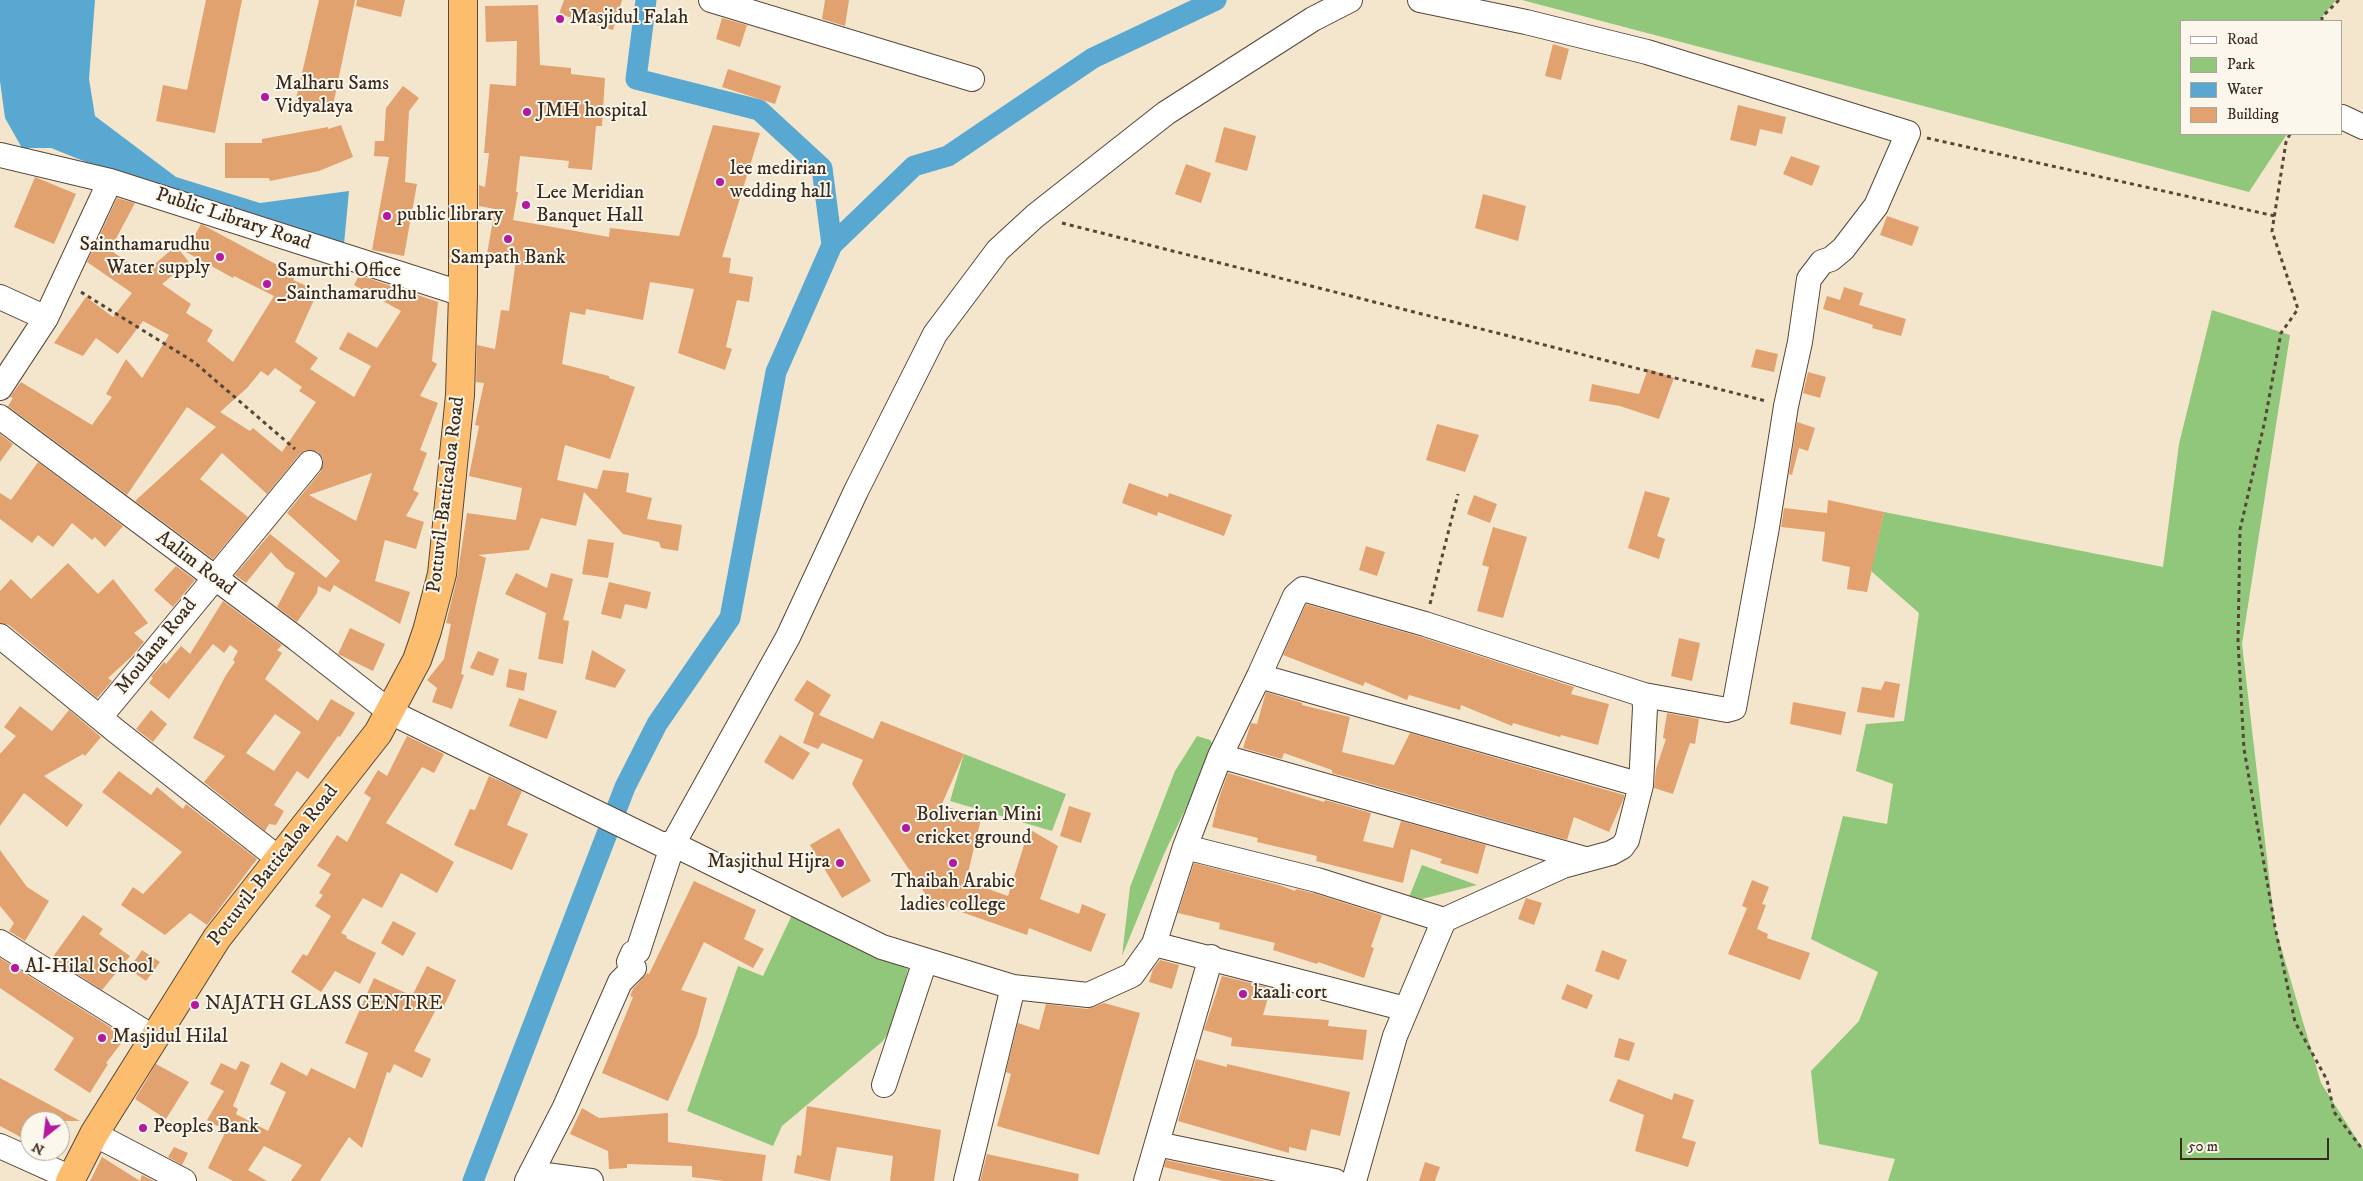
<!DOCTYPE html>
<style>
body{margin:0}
#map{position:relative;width:2363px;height:1181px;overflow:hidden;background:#f4e6cd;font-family:"IM FELL DW Pica",serif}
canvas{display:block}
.legend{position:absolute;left:2180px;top:20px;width:162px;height:115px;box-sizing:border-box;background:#fbf7ec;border:1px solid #aea59a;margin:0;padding:6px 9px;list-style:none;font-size:15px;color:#3b2a1e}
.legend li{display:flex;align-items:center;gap:10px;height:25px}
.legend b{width:25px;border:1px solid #aea59a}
.north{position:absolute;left:20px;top:1111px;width:50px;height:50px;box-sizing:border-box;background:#fbf7ec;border:1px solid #aea59a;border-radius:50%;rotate:209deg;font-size:14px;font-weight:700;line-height:20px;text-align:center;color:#3b2a1e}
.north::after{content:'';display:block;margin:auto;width:18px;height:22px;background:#b5179e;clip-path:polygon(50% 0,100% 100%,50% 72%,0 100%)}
.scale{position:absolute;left:2180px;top:1138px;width:149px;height:22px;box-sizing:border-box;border:2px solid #3b2a1e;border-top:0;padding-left:6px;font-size:15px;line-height:18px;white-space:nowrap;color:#3b2a1e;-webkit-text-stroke:4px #fbf7ec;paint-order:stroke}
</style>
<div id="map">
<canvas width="2363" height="1181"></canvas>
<ul class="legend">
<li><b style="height:6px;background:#fff"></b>Road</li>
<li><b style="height:14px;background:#90c77a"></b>Park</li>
<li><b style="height:14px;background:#59a8d2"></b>Water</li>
<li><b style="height:14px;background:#e1a26f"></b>Building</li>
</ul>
<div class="north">N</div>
<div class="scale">50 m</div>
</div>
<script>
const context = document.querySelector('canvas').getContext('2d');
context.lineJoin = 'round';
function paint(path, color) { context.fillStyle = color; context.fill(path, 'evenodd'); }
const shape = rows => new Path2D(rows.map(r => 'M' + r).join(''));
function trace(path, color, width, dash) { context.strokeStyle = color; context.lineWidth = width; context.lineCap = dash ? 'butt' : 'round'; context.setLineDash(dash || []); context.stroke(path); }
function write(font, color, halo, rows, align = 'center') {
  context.font = font + ' "IM FELL DW Pica",serif'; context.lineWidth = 4; context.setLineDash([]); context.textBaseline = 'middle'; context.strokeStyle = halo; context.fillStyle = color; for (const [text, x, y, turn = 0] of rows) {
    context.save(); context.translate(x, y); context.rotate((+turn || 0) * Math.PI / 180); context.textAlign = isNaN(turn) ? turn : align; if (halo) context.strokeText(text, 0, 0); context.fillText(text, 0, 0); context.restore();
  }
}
const green = shape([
 [1522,0,2336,0,2322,17,2322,21,2182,21,2182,134,2287,134,2249,192],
 [2212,310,2290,335,2242,644,2275,927,2321,1083,2363,1149,2363,1181,1888,1181,1895,1159,1819,1144,1811,1071,1859,1021,1878,972,1811,939,1843,816,1887,824,1893,784,1856,771,1866,724,1904,721,1919,613,1871,571,1884,512,2163,567,2179,444],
 [1197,736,1210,740,1215,747,1164,854,1122,956,1130,887,1175,771],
 [964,754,1066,794,1052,831,950,801],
 [1422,865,1477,885,1422,899,1409,897],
 [792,915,908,969,896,1021,883,1041,782,1126,773,1146,687,1111,738,966,763,976]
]);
const water = shape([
 [0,0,95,0,89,79,95,116,176,177,260,203,349,191,344,244,136,182,51,148,22,148,5,118,0,81]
]);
const canal = shape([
 [646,0,636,79,759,110,822,168,832,245],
 [473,1181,625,787,657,724,730,618,776,372,832,245,914,166,948,156,1093,58,1216,0]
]);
const building = shape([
 [206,0,242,0,215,133,156,121,163,85,187,90],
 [319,0,355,0,332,110,295,103],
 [357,0,405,0,401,17,356,6],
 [564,0,622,0,613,30,559,14],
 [825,0,849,0,845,26,822,19],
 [538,5,540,65,571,68,571,74,605,78,602,126,596,126,592,170,568,168,569,161,520,156,516,192,518,192,513,220,609,237,610,228,679,236,713,125,760,133,722,257,731,258,729,273,753,277,749,302,737,300,726,347,732,349,725,370,678,353,694,289,650,282,643,320,586,309,585,315,570,312,562,364,609,376,609,378,635,387,610,459,565,445,557,480,597,489,603,470,629,473,626,492,652,498,647,519,682,525,678,551,661,548,659,542,623,534,584,492,576,526,541,518,529,550,478,555,486,558,461,674,464,675,452,709,432,702,437,688,427,680,444,659,451,624,446,623,457,578,467,513,516,520,522,488,469,476,479,426,475,425,484,383,476,382,477,345,495,349,501,310,509,311,516,259,487,254,495,209,479,206,479,185,485,187,489,153,484,153,490,84,516,86,517,41,486,42,485,6],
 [722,18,747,25,740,47,716,39],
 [1553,44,1569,49,1561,80,1545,76],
 [728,69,781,86,775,104,722,87],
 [403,86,419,98,409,111,405,182,417,184,404,256,372,250,389,157,374,156,375,141,384,141,386,108],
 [1738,105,1786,117,1782,134,1760,129,1756,146,1730,140],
 [341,125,353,157,319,171,270,181,269,178,225,178,225,143,262,143,262,139,328,127,328,129],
 [1224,127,1256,136,1247,171,1215,162],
 [1791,156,1820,166,1812,186,1783,174],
 [1186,164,1211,173,1201,203,1175,194],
 [35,177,76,194,54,244,14,227],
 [1483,194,1526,206,1518,241,1475,228],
 [117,198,135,203,110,250,144,273,176,246,189,262,162,284,191,304,186,313,213,330,207,341,233,362,274,296,234,276,233,278,186,252,201,224,296,275,293,280,318,291,295,342,318,358,310,369,354,397,371,366,339,349,348,332,377,348,401,311,354,285,359,275,438,302,432,361,437,364,420,396,438,403,420,450,427,453,413,490,419,493,406,516,424,522,416,549,385,540,375,581,410,592,400,624,334,585,330,592,318,586,317,593,297,622,277,607,295,573,286,568,271,552,246,583,235,575,270,534,326,578,340,561,287,513,321,471,323,459,318,452,306,450,300,454,267,494,222,453,200,479,248,517,213,559,135,501,216,427,187,407,127,495,8,406,13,398,10,397,21,382,92,425,112,397,106,394,126,359,142,378,169,335,143,321,118,354,96,338,83,356,54,343,86,297,113,317,132,293,87,262],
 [275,368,302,387,299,391,316,402,282,452,253,428,250,431,220,412,247,388,261,371,268,376],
 [372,473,356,521,309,495],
 [1887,216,1919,227,1912,246,1880,235],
 [1844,287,1863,293,1859,305,1906,319,1901,336,1872,328,1873,325,1823,309,1827,296,1840,300],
 [1756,349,1778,354,1774,372,1751,367],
 [1648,369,1674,378,1659,419,1620,406,1589,401,1592,384,1639,394],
 [1808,372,1826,377,1820,398,1803,393],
 [1797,422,1815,428,1808,451,1799,448,1792,475,1789,474],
 [1437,424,1479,435,1465,472,1426,460],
 [0,434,13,444,0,462],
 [38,462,123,526,105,547,95,537,92,540,72,523,53,547,38,535,32,543,0,519,0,493,11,500],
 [1129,483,1168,497,1169,493,1232,515,1224,536,1158,512,1157,516,1122,503],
 [1645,491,1670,498,1657,536,1665,539,1659,559,1628,548],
 [1474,495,1497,504,1490,523,1467,514],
 [1828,500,1884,512,1867,592,1847,589,1850,567,1822,561,1825,532,1781,527,1784,508,1827,513],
 [1493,527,1527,537,1503,618,1477,611,1489,567,1482,565],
 [588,539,614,543,608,578,582,574],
 [1366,546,1385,552,1377,576,1359,570],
 [68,563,98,594,113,579,148,623,134,633,144,642,131,657,108,678,112,681,97,698,9,625,0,623,0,591,11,579,31,599],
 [176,566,195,580,173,607,154,590],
 [516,573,547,588,551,573,573,579,563,620,569,621,563,664,538,659,546,613,505,594],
 [609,582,651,592,647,609,625,604,621,619,601,614],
 [223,601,282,645,277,650,282,653,265,679,318,721,331,699,355,713,340,737,338,736,308,779,297,771,274,805,284,811,276,825,269,824,265,831,204,782,225,756,193,738,226,675,235,662,233,660,238,651,230,645,224,653,213,644,169,699,149,683,153,678,151,677,164,662,166,664,181,646,190,654],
 [275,714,301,732,274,771,246,753],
 [1306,604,1421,637,1574,687,1571,694,1609,704,1598,745,1561,735,1560,737,1513,723,1512,726,1461,705,1460,710,1409,695,1407,700,1365,682,1363,686,1283,655],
 [350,628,385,644,373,671,338,654],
 [1679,638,1700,643,1692,681,1671,676],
 [592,650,626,670,615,688,585,679],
 [478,651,499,659,493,676,470,668],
 [509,669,527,673,524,691,506,687],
 [807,680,831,695,819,715,873,739,881,721,964,754,941,806,982,815,966,881,1008,896,1029,829,1058,846,1040,899,1079,914,1082,904,1106,914,1091,952,1029,928,1027,935,930,901,852,784,863,760,822,743,818,749,803,743,814,713,794,700],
 [1885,681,1900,684,1894,718,1857,712,1862,687,1881,690],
 [1266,692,1302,703,1302,705,1350,717,1342,752,1394,765,1410,733,1624,795,1624,798,1609,832,1574,817,1567,840,1332,773,1332,770,1284,753,1282,759,1243,748,1251,723,1257,724],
 [519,698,557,711,547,739,509,726],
 [1793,702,1846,712,1841,735,1790,724],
 [20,706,52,731,69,710,101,737,85,756,83,754,44,776,83,805,67,827,24,793,0,826,0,754,16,736,4,727],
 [151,710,167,724,153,742,136,729],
 [1667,713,1699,719,1695,744,1690,743,1673,794,1654,788,1656,769,1666,739,1663,738],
 [780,735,810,753,793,780,764,762],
 [407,736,444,754,434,773,422,767,386,823,454,862,437,893,401,873,382,908,363,898,341,933,347,936,346,938,376,953,360,984,335,971,321,992,291,972,303,954,307,956,331,916,315,906,323,895,319,893,331,874,317,866,337,835,347,842,371,798,364,793,378,770,387,776],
 [119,771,151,795,157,787,183,809,186,804,257,859,207,925,190,913,165,935,121,905,133,887,143,894,182,852,102,792],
 [1228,773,1324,802,1325,800,1371,813,1363,841,1393,848,1401,821,1486,845,1478,874,1440,863,1442,859,1411,849,1403,883,1316,861,1317,856,1257,842,1258,838,1212,827,1219,798],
 [489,776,522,791,507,825,528,834,512,870,454,845,470,809,475,810],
 [1069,806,1091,813,1081,843,1060,836],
 [839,828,871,881,842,898,810,845],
 [0,850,27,887,49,901,25,941,9,931,14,923,0,906],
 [1194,863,1279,885,1295,891,1296,889,1313,893,1382,915,1371,947,1374,948,1364,978,1318,962,1317,964,1273,950,1275,943,1219,929,1220,923,1178,913],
 [1752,880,1769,887,1762,904,1766,905,1757,929,1768,934,1767,938,1810,953,1800,980,1728,954,1747,908,1742,906],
 [694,881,756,910,744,939,764,949,753,968,704,942,681,990,707,998,697,1035,668,1101,602,1073,633,997,630,996,633,989,647,973,649,974],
 [1526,898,1542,903,1534,925,1518,919],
 [83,915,103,929,99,934,130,956,102,990,52,958],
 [393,921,416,933,403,956,381,943],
 [142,950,160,962,146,981,129,969],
 [1602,950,1627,960,1619,980,1595,971],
 [0,958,126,1037,106,1063,108,1064,90,1093,54,1070,74,1038,0,988],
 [1160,960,1179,965,1172,989,1149,982,1153,969],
 [427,966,456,980,444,1006,439,1004,414,1051,431,1059,422,1078,394,1064,390,1073,387,1072,362,1148,349,1137,320,1181,291,1181,302,1165,264,1146,248,1170,267,1181,233,1181,208,1168,226,1131,207,1120,224,1091,210,1084,221,1063,236,1070,241,1061,250,1065,233,1106,238,1109,236,1114,268,1131,286,1092,270,1084,281,1062,307,1076,311,1068,355,1089,368,1053,345,1043,374,978,412,996],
 [1222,976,1271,988,1263,1015,1329,1020,1328,1026,1367,1030,1363,1060,1231,1046,1232,1038,1204,1030],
 [1567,984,1593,995,1587,1009,1561,999],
 [1104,1003,1140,1013,1099,1155,997,1126,1011,1074,1006,1072,1018,1023,1039,1030,1046,1004,1087,1009],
 [1619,1038,1635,1043,1629,1061,1614,1057],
 [1196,1059,1227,1067,1227,1064,1350,1092,1340,1136,1311,1129,1306,1151,1289,1147,1289,1153,1178,1121],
 [156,1064,189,1082,166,1119,135,1099],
 [0,1078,80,1121,30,1121,30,1142,0,1126],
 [1618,1079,1672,1100,1674,1093,1694,1100,1682,1138,1696,1142,1688,1167,1635,1151,1644,1115,1609,1101],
 [807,1106,941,1130,934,1181,890,1181,893,1156,837,1147,830,1181,794,1173,797,1155,801,1156],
 [582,1108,599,1118,668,1113,668,1142,766,1155,762,1181,724,1181,692,1177,692,1166,627,1164,627,1168,609,1169,608,1151,570,1134],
 [174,1147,188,1153,182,1165,168,1157],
 [987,1154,1079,1174,1078,1181,980,1181],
 [102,1157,140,1181,142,1175,154,1181,90,1181],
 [1166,1160,1267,1181,1223,1181,1164,1167],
 [1425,1162,1440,1167,1435,1181,1419,1181]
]);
const path = shape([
 [2322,21,2322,17,2339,0],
 [2290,134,2286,142,2272,231,2298,309,2281,333,2265,420,2240,530,2238,641,2244,749,2275,927,2295,1022,2327,1080,2334,1112,2363,1150],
 [1927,138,2275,216],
 [1062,223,1766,401],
 [81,292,194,362,295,449],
 [1430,604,1458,494]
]);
const minor = shape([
 [711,0,972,79],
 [1420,0,1526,22,1647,52,1908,133,1876,206,1843,249,1831,259,1822,262,1809,279,1800,342,1786,406,1767,527,1734,708,1727,710,1644,695],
 [2342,117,2363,127],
 [0,155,110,181,463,294],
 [0,297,46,318],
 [0,388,46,318,110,181],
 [0,417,297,639,390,712,661,844,673,844,882,947,1013,987,1088,995,1132,975,1154,944,1185,847,1220,756,1259,676,1295,596,1303,589,1425,624,1644,695,1645,708,1641,785,1627,840,1622,847,1611,853,1563,866,1444,920,1395,1036,1354,1181],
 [0,636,116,731,278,858],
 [1259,676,1641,785],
 [100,717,310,463],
 [1220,756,1585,859],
 [1185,847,1317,880,1444,920],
 [0,942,154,1038],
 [1154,944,1406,1009],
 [884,1085,925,961],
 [94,1134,184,1181],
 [1157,1144,1335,1181],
 [0,1146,71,1178],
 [531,1173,591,1181],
 [527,1181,564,1109,620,982,634,968,629,962,633,953,638,951,673,844,788,637,856,491,935,334,998,250,1035,216,1166,113,1313,19,1350,0],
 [966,1181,1013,987],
 [1146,1181,1211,957]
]);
const highway = shape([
 [70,1181,94,1134,217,938,378,733,417,660,427,631,442,574,460,395,463,294,463,0]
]);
const markers = [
 [560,19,5,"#b5179e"],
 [265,97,5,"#b5179e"],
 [527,112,5,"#b5179e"],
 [720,182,5,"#b5179e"],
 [526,205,5,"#b5179e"],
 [387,216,5,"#b5179e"],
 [508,239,5,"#b5179e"],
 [220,257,5,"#b5179e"],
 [267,284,5,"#b5179e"],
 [906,828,5,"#b5179e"],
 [840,863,5,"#b5179e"],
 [953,863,5,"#b5179e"],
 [15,968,5,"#b5179e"],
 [1243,994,5,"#b5179e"],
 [195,1005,5,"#b5179e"],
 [102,1038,5,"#b5179e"],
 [143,1128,5,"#b5179e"]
];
const poiNames = [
 ["Masjidul Falah",570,19],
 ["Malharu Sams",275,85],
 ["Vidyalaya",275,108],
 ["JMH hospital",537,112],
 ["lee medirian",730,170],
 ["wedding hall",730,193],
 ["Lee Meridian",536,194],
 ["Banquet Hall",536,217],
 ["public library",397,216],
 ["Sainthamarudhu",210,246,"right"],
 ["Water supply",210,269,"right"],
 ["Sampath Bank",508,259,"center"],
 ["Samurthi Office",277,272],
 ["_Sainthamarudhu",277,295],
 ["Boliverian Mini",916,816],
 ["cricket ground",916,839],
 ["Masjithul Hijra",830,863,"right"],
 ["Thaibah Arabic",953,883,"center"],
 ["ladies college",953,906,"center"],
 ["Al-Hilal School",25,968],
 ["kaali cort",1253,994],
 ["NAJATH GLASS CENTRE",205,1005],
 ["Masjidul Hilal",112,1038],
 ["Peoples Bank",153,1128]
];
const streetNames = [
 ["Public Library Road",233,220,18],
 ["Pottuvil-Batticaloa Road",447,495,-83],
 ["Aalim Road",195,564,37],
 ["Moulana Road",157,647,-51],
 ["Pottuvil-Batticaloa Road",274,866,-52]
];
paint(green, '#90c77a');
paint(water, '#59a8d2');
trace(canal, '#59a8d2', 21);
paint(building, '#e1a26f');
trace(minor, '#574638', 26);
trace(highway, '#574638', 30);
trace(path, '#574638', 3, [4, 4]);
trace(minor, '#fff', 24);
trace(highway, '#fcbd6f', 28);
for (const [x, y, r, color] of markers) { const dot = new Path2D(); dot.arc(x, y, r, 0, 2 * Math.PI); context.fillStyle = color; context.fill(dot); trace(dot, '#fbf7ec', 2); }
write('20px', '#3b2a1e', '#fbf7ec', poiNames, 'left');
write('20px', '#3b2a1e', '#fbf7ec', streetNames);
</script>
